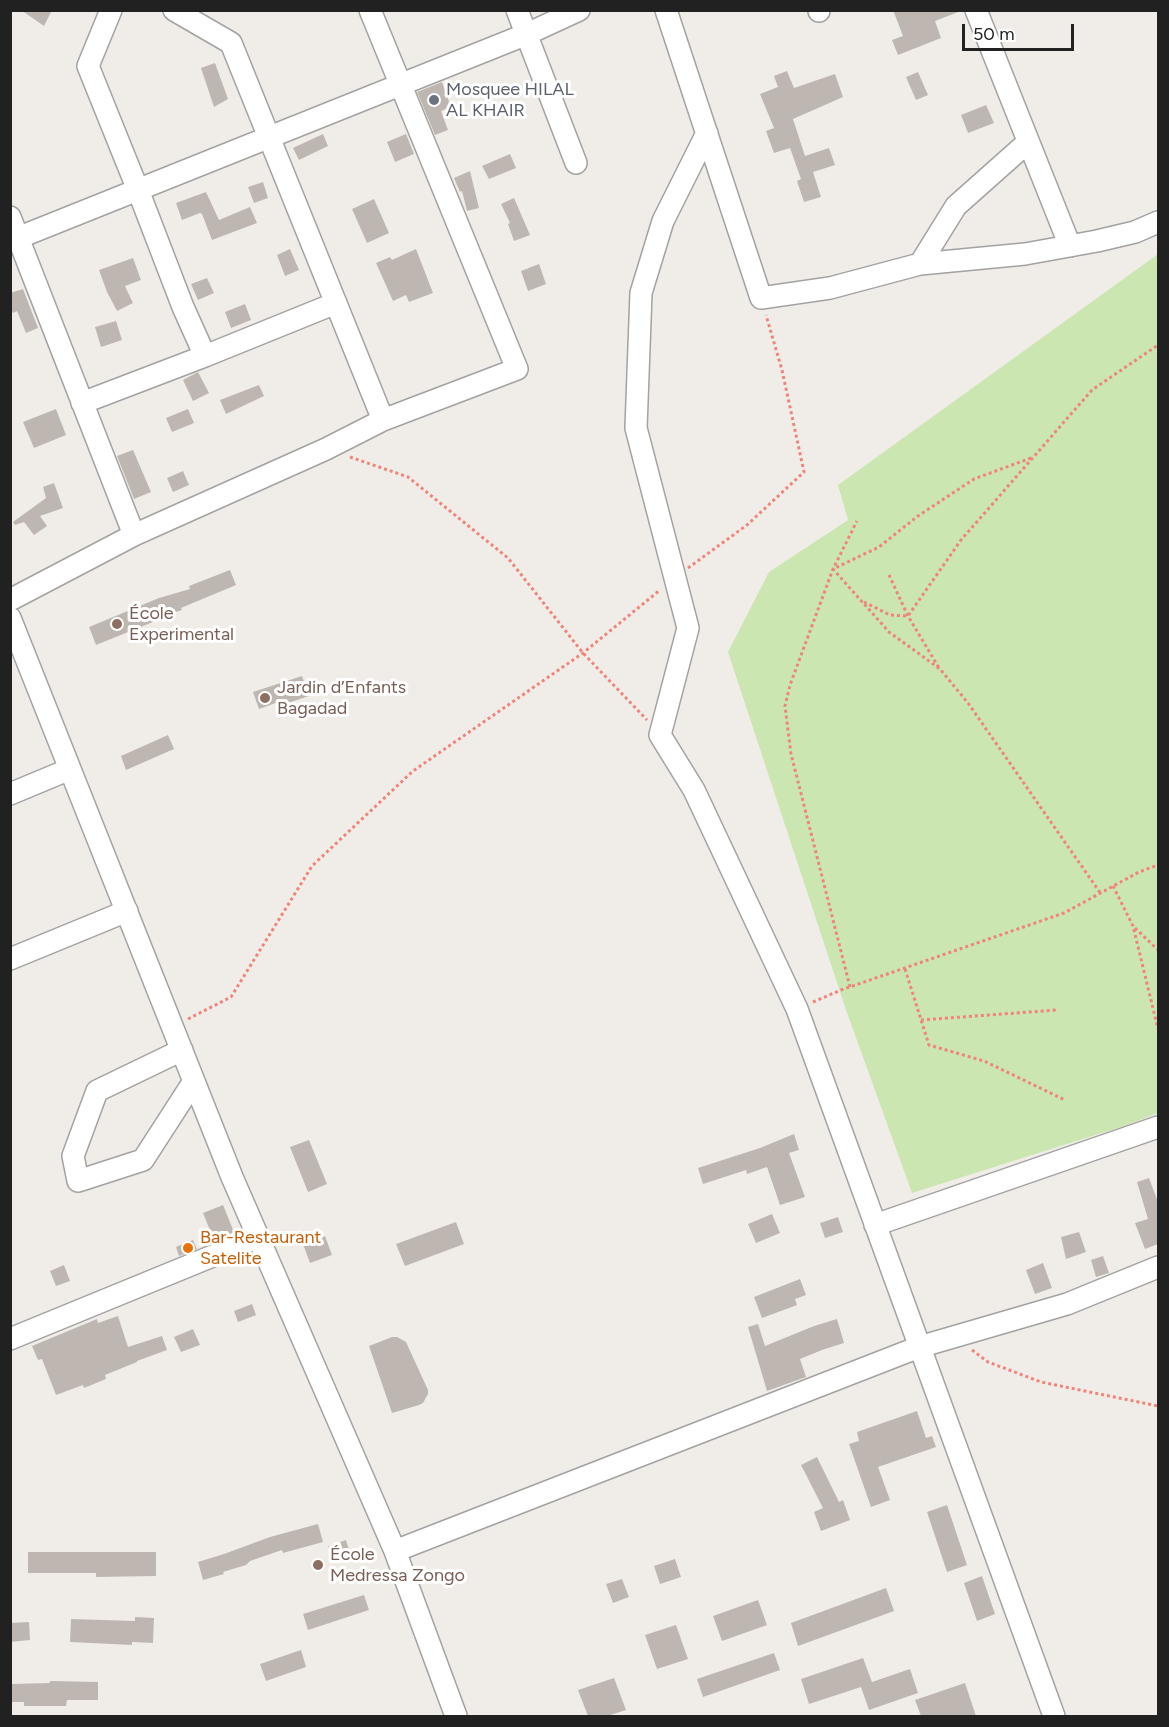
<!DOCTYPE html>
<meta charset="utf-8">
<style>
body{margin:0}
#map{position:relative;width:1169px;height:1727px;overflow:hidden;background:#f0ede8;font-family:Figtree,sans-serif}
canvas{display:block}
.frame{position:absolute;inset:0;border:12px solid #212121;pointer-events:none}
.scale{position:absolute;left:962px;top:24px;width:112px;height:27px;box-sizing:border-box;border:3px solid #212121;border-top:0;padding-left:8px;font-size:18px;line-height:21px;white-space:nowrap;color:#212121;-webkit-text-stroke:4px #fff;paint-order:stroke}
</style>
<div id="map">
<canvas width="1169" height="1727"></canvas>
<div class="frame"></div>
<div class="scale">50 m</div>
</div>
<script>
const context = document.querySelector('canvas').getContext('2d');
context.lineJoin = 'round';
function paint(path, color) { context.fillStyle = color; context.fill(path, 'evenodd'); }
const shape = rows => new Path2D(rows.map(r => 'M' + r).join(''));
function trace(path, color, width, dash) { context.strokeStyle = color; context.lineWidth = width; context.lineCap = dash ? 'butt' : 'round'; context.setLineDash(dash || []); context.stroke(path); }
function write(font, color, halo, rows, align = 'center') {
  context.font = font + ' Figtree,sans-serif'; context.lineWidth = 6; context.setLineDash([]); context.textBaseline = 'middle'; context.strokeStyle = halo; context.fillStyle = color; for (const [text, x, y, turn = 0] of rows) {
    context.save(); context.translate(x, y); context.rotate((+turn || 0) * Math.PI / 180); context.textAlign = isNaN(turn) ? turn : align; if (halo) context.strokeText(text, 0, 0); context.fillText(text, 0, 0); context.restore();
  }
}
const grass = shape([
 [1158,254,1158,1113,1127,1125,912,1193,846,1010,728,652,769,572,848,520,838,485]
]);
const building = shape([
 [21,10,52,10,44,26],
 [893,10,960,10,961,11,935,21,941,38,898,55,892,40,903,36],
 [215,63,228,99,214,107,201,68],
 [787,71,794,88,835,74,843,97,793,119,805,156,829,148,835,165,813,172,821,197,804,202,797,181,801,179,790,148,774,153,766,131,774,128,760,94,778,87,774,76],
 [918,72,928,95,916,100,906,77],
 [442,82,451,107,441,111,448,130,435,135,417,92],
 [986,105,994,123,968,133,961,115],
 [323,134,328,146,299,160,293,148],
 [406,134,414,154,395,162,387,142],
 [510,154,516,168,489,179,482,166],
 [470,171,479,208,467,211,462,191,460,192,454,178],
 [263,182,268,198,254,203,248,187],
 [206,192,219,220,250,207,257,223,212,240,202,214,200,213,182,220,176,203],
 [514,198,530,235,514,241,508,224,510,223,501,204],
 [374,199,389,233,367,243,352,209],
 [290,249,299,270,285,276,277,255],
 [416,249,433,293,409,302,406,295,393,301,376,263,390,257,392,260],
 [133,258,141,280,125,286,133,303,117,311,107,292,99,270],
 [539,264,546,284,528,291,521,271],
 [207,278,214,293,198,300,191,284],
 [23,289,38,328,26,333,17,311,13,313,10,306,10,293],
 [245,304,251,320,231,328,225,312],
 [116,321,122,340,101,347,95,327],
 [198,372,209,393,193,401,183,380],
 [259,385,264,396,226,414,220,400],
 [56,409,66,435,34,448,23,422],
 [188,409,194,423,172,432,166,418],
 [133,450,151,492,134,499,117,456],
 [183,471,189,485,173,492,167,478],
 [54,483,63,508,40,516,47,526,34,535,24,522,15,525,13,522,46,498,43,487],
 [230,570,236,585,181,608,182,610,157,618,158,620,96,645,89,627,159,598,190,589,189,586],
 [302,676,309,696,288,703,287,699,259,709,253,692],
 [168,735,174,749,126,770,121,756],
 [794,1134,799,1150,789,1153,805,1197,780,1205,767,1167,747,1174,746,1170,703,1184,698,1168,760,1148],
 [309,1140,327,1184,308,1192,290,1147],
 [1149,1178,1158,1202,1158,1244,1145,1249,1135,1223,1148,1219,1137,1182],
 [223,1205,234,1232,214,1240,203,1213],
 [772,1214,780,1233,756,1243,748,1224],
 [838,1217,843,1232,825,1238,820,1223],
 [456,1222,464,1244,405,1266,396,1244],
 [1079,1232,1086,1252,1066,1259,1061,1237],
 [325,1236,332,1255,310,1263,303,1244],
 [193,1240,197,1249,179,1256,176,1247],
 [1103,1256,1109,1273,1096,1277,1091,1260],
 [1043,1263,1052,1288,1035,1294,1026,1270],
 [64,1265,70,1281,56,1286,50,1271],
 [800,1279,806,1295,795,1299,797,1305,762,1318,754,1297],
 [252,1304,256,1315,238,1322,234,1311],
 [118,1316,128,1347,162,1336,167,1350,137,1361,137,1362,105,1375,106,1379,84,1388,83,1385,56,1395,42,1359,38,1360,32,1346,97,1319,98,1323],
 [837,1319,844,1343,822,1350,800,1359,806,1377,767,1391,748,1327,758,1324,765,1346,814,1326],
 [193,1329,200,1345,181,1352,174,1337],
 [392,1337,397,1337,406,1342,428,1390,428,1394,423,1403,419,1405,392,1413,369,1346],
 [917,1411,926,1438,932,1436,936,1447,878,1467,890,1500,871,1507,849,1444,859,1441,857,1432],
 [817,1457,839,1502,843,1500,850,1520,821,1531,814,1512,823,1508,801,1465],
 [947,1505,967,1565,947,1572,927,1512],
 [318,1524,323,1542,283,1553,282,1550,250,1561,246,1565,223,1572,224,1574,203,1580,198,1562,224,1554,270,1537],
 [346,1540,351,1557,334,1563,328,1546],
 [28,1552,156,1552,156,1576,96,1577,96,1573,28,1573],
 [675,1559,681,1577,660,1584,654,1566],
 [982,1576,995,1614,977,1621,964,1583],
 [622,1579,629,1597,613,1603,606,1584],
 [886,1588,894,1611,798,1646,791,1623],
 [364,1595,369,1610,308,1630,303,1614],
 [758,1600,767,1625,722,1641,713,1616],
 [135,1617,154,1618,153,1643,132,1642,132,1645,70,1642,71,1619,135,1621],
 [29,1622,30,1640,10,1642,10,1623],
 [676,1625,688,1659,657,1669,645,1635],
 [301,1650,306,1667,266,1681,260,1664],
 [774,1653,780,1670,703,1697,697,1679],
 [863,1658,872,1682,910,1669,918,1693,869,1710,861,1687,809,1704,801,1679],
 [614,1678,626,1710,607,1716,588,1716,578,1690],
 [50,1681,98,1682,98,1700,67,1700,66,1706,24,1706,24,1702,10,1702,10,1684,50,1683],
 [965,1683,976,1716,921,1716,915,1700]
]);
const path = shape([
 [350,457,408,477,508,558,583,653,647,720],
 [1031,458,974,479,918,516,879,547,833,569,889,632,940,669,968,703,1101,894],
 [688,568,747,525,804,472,782,370,766,315],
 [889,575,908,616,939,668],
 [864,602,890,615,908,616,961,540,1092,390,1158,345],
 [1113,886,1133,926,1158,1029],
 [1135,928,1158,950],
 [905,969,929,1045,984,1061,1065,1100],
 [850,987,791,754,785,706,790,685,833,569,857,521],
 [813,1002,841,990,1064,913,1139,872,1158,865],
 [188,1019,231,997,312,866,413,771,583,653,660,590],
 [921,1020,1057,1010],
 [972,1350,988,1362,1041,1382,1158,1406]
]);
const minor = shape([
 [174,10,231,43,383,420],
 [517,10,576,163],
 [666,10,761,298,830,288,920,264,1025,254,1097,241,1135,232,1158,222],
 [819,10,819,11],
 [976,10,1070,246],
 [707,133,663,221,641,293,636,428,688,628,660,735,694,790,797,1009,1054,1716],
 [10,217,134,535],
 [10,241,527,34,579,10],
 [920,264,956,206,1028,142],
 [205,356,336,303],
 [82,403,205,356,183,307,138,190,88,66,111,10],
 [10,600,134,535,326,449,383,420,517,369,370,10],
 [10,618,232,1177,395,1551,456,1716],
 [10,794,70,769],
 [10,959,127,911],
 [182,1050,97,1091,73,1156,78,1181,143,1160,194,1081],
 [875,1225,1158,1127],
 [10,1339,259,1237],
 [395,1551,919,1347,1067,1304,1158,1267]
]);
const markers = [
 [434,100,6,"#6b7280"],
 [117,624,6,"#8d6e63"],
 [265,698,6,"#8d6e63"],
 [188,1248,6,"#e8710a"],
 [318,1565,6,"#8d6e63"]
];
const worshipNames = [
 ["Mosquee HILAL",446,90],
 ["AL KHAIR",446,111]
];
const educationNames = [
 ["École",129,614],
 ["Experimental",129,635],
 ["Jardin d’Enfants",277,688],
 ["Bagadad",277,709],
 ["École",330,1555],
 ["Medressa Zongo",330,1576]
];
const foodNames = [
 ["Bar-Restaurant",200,1238],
 ["Satelite",200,1259]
];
paint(grass, '#cce6b2');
paint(building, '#beb7b1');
trace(minor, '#a2a2a2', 24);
trace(path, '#ef857a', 3, [3, 3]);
trace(minor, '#fff', 21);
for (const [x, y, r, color] of markers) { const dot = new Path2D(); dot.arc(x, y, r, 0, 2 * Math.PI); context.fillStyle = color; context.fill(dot); trace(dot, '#fff', 2); }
write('18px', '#5b616d', '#fff', worshipNames, 'left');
write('18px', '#785e54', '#fff', educationNames, 'left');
write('18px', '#c56008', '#fff', foodNames, 'left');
</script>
